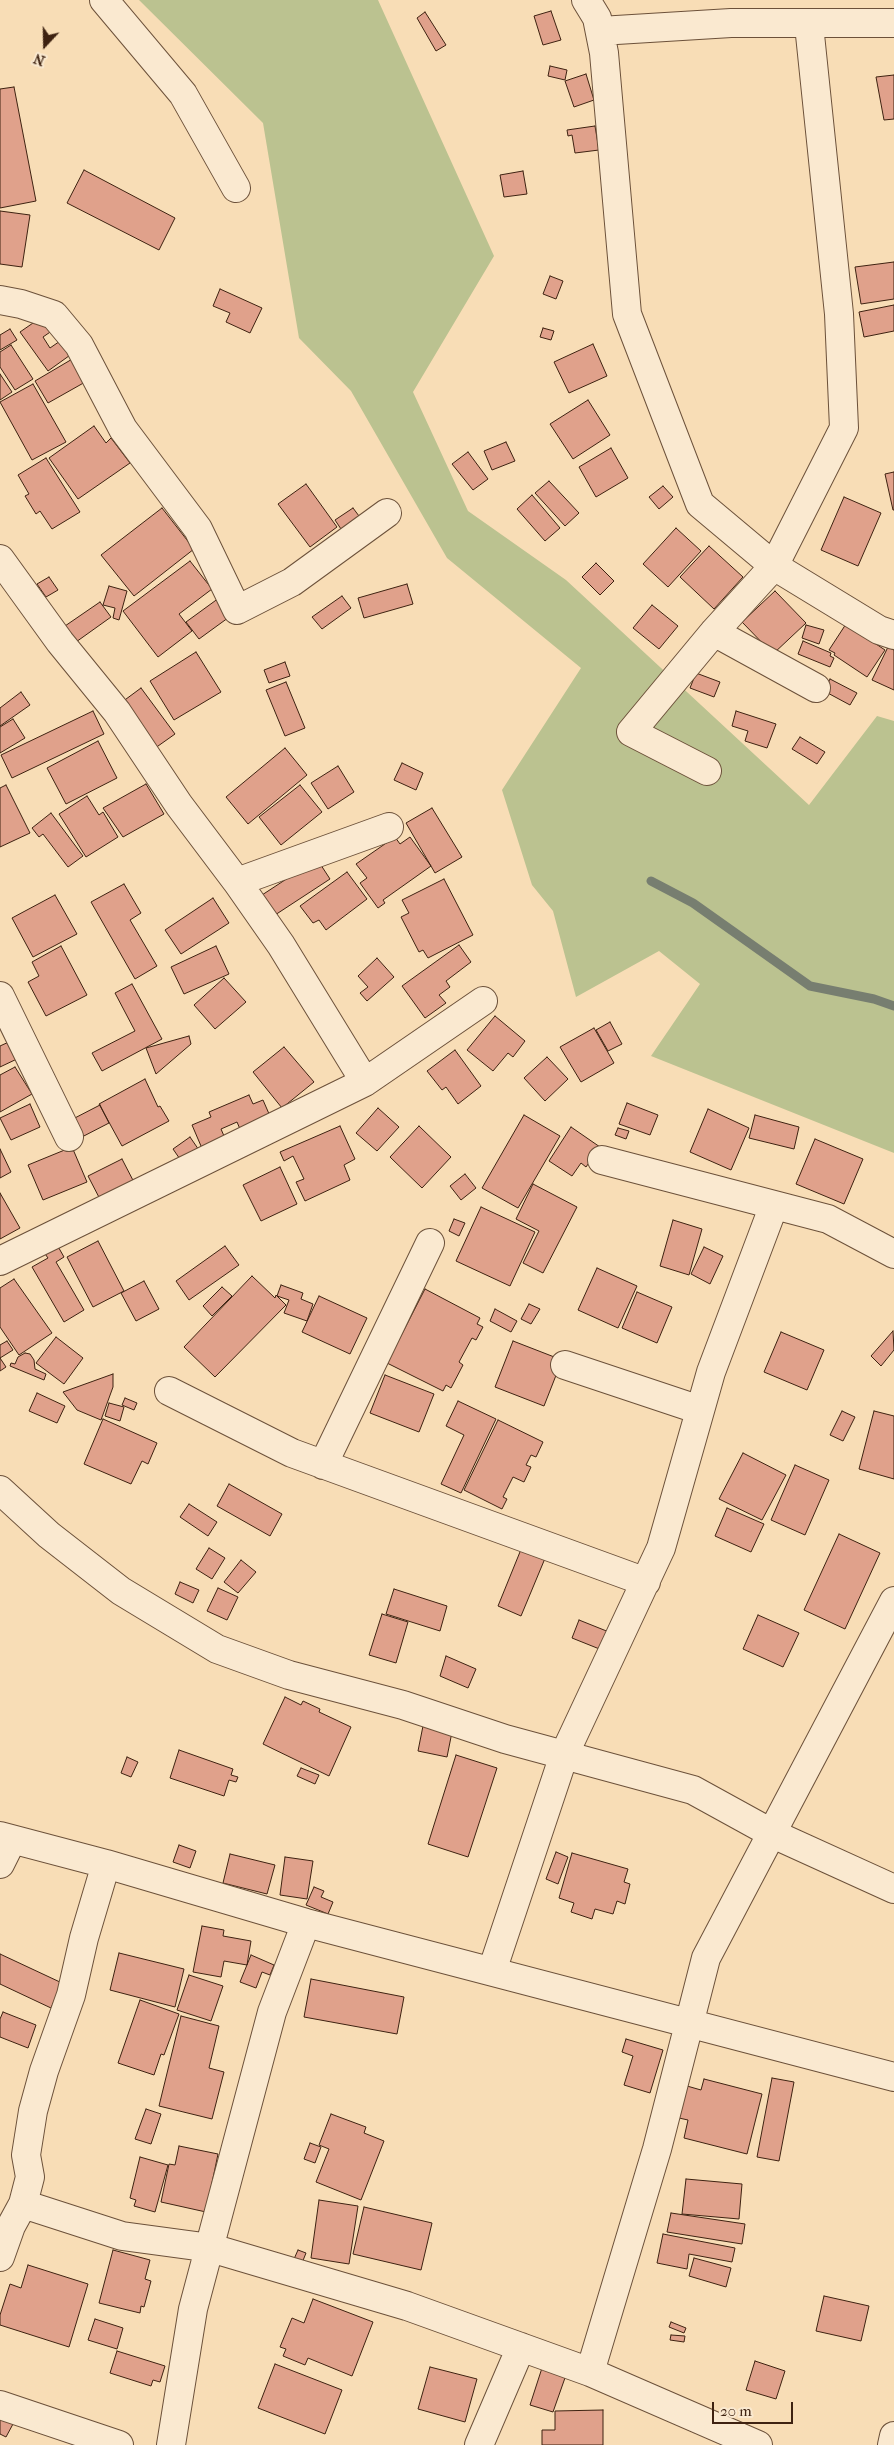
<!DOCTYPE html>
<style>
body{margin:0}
#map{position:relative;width:894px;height:2445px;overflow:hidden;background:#f8ddb6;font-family:"IM FELL French Canon",serif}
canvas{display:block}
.north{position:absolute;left:20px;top:20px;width:50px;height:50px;-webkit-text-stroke:4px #fae9d0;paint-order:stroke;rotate:201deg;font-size:14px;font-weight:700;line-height:20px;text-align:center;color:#3e2211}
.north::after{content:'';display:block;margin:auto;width:18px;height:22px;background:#3e2211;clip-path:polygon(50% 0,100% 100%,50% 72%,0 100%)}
.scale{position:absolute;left:712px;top:2402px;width:81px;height:22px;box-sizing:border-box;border:2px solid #3e2211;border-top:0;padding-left:6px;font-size:15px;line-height:18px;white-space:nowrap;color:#3e2211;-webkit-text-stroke:4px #fae9d0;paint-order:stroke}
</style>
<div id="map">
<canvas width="894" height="2445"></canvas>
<div class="north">N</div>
<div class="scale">20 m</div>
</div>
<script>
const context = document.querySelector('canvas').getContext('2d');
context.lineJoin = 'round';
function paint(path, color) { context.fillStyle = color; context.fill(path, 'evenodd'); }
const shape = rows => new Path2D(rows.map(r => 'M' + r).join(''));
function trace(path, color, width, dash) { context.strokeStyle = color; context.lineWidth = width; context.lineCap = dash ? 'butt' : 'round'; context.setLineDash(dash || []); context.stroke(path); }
const green = shape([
 [139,0,378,0,494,256,413,392,468,511,566,580,809,805,877,716,894,721,894,1153,651,1056,700,984,659,951,576,997,553,911,532,885,502,790,581,668,447,558,351,391,299,338,263,123]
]);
const stream = shape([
 [651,881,693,903,810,986,874,999,894,1006]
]);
const building = shape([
 [551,11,561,40,543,45,534,16,551,11],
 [425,12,446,45,436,51,417,18,425,12],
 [550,66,567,70,565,80,548,76,550,66],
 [586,74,594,100,574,107,565,81,586,74],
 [894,75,894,119,884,120,876,77,894,75],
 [14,87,36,201,0,208,0,89,14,87],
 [595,126,599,150,575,153,572,135,568,136,567,130,595,126],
 [84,170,175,218,159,250,67,203,84,170],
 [523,171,527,194,504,197,500,175,523,171],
 [0,211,30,215,22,267,0,264,0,211],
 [894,262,894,299,861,304,855,267,894,262],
 [550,276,563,281,556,299,543,294,550,276],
 [220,289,262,308,250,333,226,322,230,313,213,306,220,289],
 [894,305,894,331,864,337,859,312,894,305],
 [46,314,56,328,43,337,50,348,63,339,73,353,48,371,20,332,46,314],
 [543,328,554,331,551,340,540,337,543,328],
 [10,329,17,340,0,350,0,335,10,329],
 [593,344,607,376,569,393,554,362,593,344],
 [11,345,33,379,15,390,0,367,0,352,11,345],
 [74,358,87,381,48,403,35,381,74,358],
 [0,374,12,392,0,400,0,374],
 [33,384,66,442,32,460,0,402,33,384],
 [588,400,610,435,573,459,550,424,588,400],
 [94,426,106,443,111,438,130,463,78,499,49,458,94,426],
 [506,442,515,461,492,470,484,451,506,442],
 [611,448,628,478,596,497,579,467,611,448],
 [468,452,488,479,473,490,452,464,468,452],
 [46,458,80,512,52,529,40,511,36,514,25,496,29,494,18,475,46,458],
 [894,472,894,510,893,510,885,474,894,472],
 [549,481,579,513,565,526,535,493,549,481],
 [306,484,337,527,310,547,278,504,306,484],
 [663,486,673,497,659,509,649,497,663,486],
 [532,495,560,528,545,541,517,509,532,495],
 [844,497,881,513,858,566,821,550,844,497],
 [162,508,194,549,134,596,101,555,162,508],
 [353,508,362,520,343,532,335,520,353,508],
 [676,528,701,551,668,587,643,564,676,528],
 [709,546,743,577,714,609,680,577,709,546],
 [190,561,212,589,179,614,192,631,158,657,123,611,190,561],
 [596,563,614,581,600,595,582,577,596,563],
 [49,577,58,590,46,597,37,584,49,577],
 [407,584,413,604,364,618,358,598,407,584],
 [109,586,127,591,119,620,113,618,115,608,103,605,109,586],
 [775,591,806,623,773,654,742,622,775,591],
 [342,596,351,608,322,629,312,617,342,596],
 [219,598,232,615,199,639,186,622,219,598],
 [100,602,111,617,76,642,65,626,100,602],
 [652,605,678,626,659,649,633,628,652,605],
 [846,624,885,650,867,677,834,655,835,653,829,650,846,624],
 [806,625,824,630,819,644,802,638,806,625],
 [803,641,831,653,830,656,834,658,830,667,798,654,803,641],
 [888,647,894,650,894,690,872,680,888,647],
 [196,652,221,692,174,720,150,681,196,652],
 [285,662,290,676,269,683,264,670,285,662],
 [696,673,720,682,714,697,690,688,696,673],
 [830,679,857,693,850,705,824,691,830,679],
 [286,682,305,728,285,736,266,690,286,682],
 [141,688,175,734,151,751,118,705,141,688],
 [21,692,30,705,0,726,0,708,21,692],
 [93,711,104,734,12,778,1,755,93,711],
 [736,711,776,724,767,748,745,741,748,731,732,726,736,711],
 [13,719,25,738,0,753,0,727,13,719],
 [800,737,825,752,817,764,792,749,800,737],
 [98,741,117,778,66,804,47,768,98,741],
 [285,748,307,775,248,824,226,797,285,748],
 [402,763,423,773,416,790,394,780,402,763],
 [338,766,354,792,328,809,311,783,338,766],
 [146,784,164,814,123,837,103,808,146,784],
 [6,785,30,833,0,847,0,788,6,785],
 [300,785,322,812,281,845,259,817,300,785],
 [87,796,99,815,103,812,118,837,86,857,59,814,87,796],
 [432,808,462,857,435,873,406,823,432,808],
 [51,813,83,856,68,867,43,834,39,837,32,828,51,813],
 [395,837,400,844,410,837,431,866,383,900,385,903,378,908,360,883,367,878,356,864,395,837],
 [317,859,330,879,275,915,262,895,317,859],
 [347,872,367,899,326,930,319,920,313,923,300,906,347,872],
 [444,879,473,935,428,958,423,950,419,952,401,917,409,913,402,900,444,879],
 [124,884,141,913,130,920,157,966,135,979,91,902,124,884],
 [55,895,77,934,33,957,12,918,55,895],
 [213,898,229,923,181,954,165,930,213,898],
 [459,945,471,962,446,981,450,987,439,995,446,1003,425,1018,402,986,459,945],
 [61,946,87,995,46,1016,28,982,39,976,32,962,61,946],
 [216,946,229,974,184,994,171,967,216,946],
 [377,958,394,977,367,1001,360,993,368,987,358,976,377,958],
 [224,978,246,1002,215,1029,194,1005,224,978],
 [132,984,162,1039,102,1071,92,1053,135,1031,115,993,132,984],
 [495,1016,525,1041,513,1057,508,1053,493,1071,467,1050,495,1016],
 [610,1022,622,1044,608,1051,596,1030,610,1022],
 [594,1028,614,1063,581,1082,560,1047,594,1028],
 [189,1036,191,1044,156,1074,146,1048,189,1036],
 [11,1041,19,1058,0,1067,0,1046,11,1041],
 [284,1047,314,1082,282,1108,253,1072,284,1047],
 [455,1050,481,1086,458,1104,446,1087,442,1090,427,1071,455,1050],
 [547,1057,568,1079,545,1101,524,1078,547,1057],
 [15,1067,32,1094,0,1112,0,1075,15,1067],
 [145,1079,158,1107,160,1106,169,1121,122,1146,99,1104,145,1079],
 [249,1095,253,1104,263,1100,273,1123,243,1136,237,1122,221,1129,227,1143,204,1153,192,1125,211,1117,209,1112,249,1095],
 [627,1103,658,1115,650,1135,619,1124,627,1103],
 [30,1104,40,1127,11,1140,0,1118,30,1104],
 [100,1105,109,1123,78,1139,69,1121,100,1105],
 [378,1108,399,1127,377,1151,356,1133,378,1108],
 [708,1109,749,1128,731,1170,690,1152,708,1109],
 [524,1115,560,1136,518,1208,482,1188,524,1115],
 [755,1115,799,1127,794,1149,749,1138,755,1115],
 [340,1126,355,1159,344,1165,350,1180,305,1201,296,1182,304,1179,293,1156,284,1161,280,1152,340,1126],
 [419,1126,451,1157,422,1188,390,1157,419,1126],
 [571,1127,600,1147,586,1167,581,1163,572,1176,549,1161,571,1127],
 [618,1128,629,1131,626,1139,615,1135,618,1128],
 [190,1137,201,1153,184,1165,173,1149,190,1137],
 [815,1139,863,1159,844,1204,796,1184,815,1139],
 [72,1147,87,1182,43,1200,28,1165,72,1147],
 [0,1149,11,1172,0,1178,0,1149],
 [122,1159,137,1188,103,1205,88,1176,122,1159],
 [280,1167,297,1204,261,1221,243,1185,280,1167],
 [465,1174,476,1188,461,1200,450,1186,465,1174],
 [533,1184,577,1207,543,1273,523,1263,539,1231,516,1219,533,1184],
 [0,1193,20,1228,0,1239,0,1193],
 [481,1207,535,1232,510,1286,456,1261,481,1207],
 [454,1219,465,1223,459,1236,449,1231,454,1219],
 [673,1220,702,1229,689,1275,660,1266,673,1220],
 [98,1241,124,1291,93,1307,67,1257,98,1241],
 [56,1243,64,1257,56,1262,84,1310,64,1322,32,1267,48,1258,43,1251,56,1243],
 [225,1246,239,1265,189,1300,176,1281,225,1246],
 [704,1247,723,1256,710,1284,691,1274,704,1247],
 [597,1268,637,1286,618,1328,578,1310,597,1268],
 [252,1276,275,1298,276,1295,286,1305,215,1377,184,1347,252,1276],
 [14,1279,52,1333,19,1355,0,1327,0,1288,14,1279],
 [144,1281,159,1309,136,1321,121,1293,144,1281],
 [281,1285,303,1293,301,1299,313,1304,307,1321,284,1313,289,1300,277,1296,281,1285],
 [222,1287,232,1296,212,1316,203,1306,222,1287],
 [425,1289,480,1318,477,1324,483,1327,476,1340,472,1338,459,1362,463,1365,451,1388,446,1385,443,1391,387,1363,425,1289],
 [637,1292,672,1307,657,1343,622,1328,637,1292],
 [319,1296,367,1318,350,1354,302,1332,319,1296],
 [529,1304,540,1309,531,1324,521,1319,529,1304],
 [495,1309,517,1321,511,1332,490,1321,495,1309],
 [893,1331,894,1350,881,1366,871,1356,893,1331],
 [781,1332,824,1350,807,1390,764,1372,781,1332],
 [56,1337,83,1358,64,1384,36,1363,56,1337],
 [7,1341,13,1350,0,1358,6,1367,0,1371,0,1345,7,1341],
 [513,1341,562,1360,544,1406,495,1387,513,1341],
 [25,1353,30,1354,34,1360,35,1369,46,1374,44,1380,10,1366,11,1363,15,1364,18,1357,25,1353],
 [113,1374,113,1387,101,1420,77,1410,63,1392,113,1374],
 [385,1375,434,1394,419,1432,370,1413,385,1375],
 [37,1393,65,1406,57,1423,29,1411,37,1393],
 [125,1398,137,1403,134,1410,122,1405,125,1398],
 [458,1401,496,1419,461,1493,441,1484,464,1435,446,1426,458,1401],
 [109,1403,124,1407,120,1421,105,1416,109,1403],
 [842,1411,855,1417,843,1441,830,1435,842,1411],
 [874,1411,894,1416,894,1479,859,1469,874,1411],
 [103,1419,157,1443,148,1464,142,1461,131,1484,84,1464,103,1419],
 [498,1420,543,1442,536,1457,531,1455,526,1465,531,1467,524,1482,513,1477,503,1497,507,1499,502,1509,464,1490,498,1420],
 [743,1453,786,1475,762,1520,719,1499,743,1453],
 [795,1465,829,1480,805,1535,771,1520,795,1465],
 [229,1484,282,1514,270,1536,217,1506,229,1484],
 [189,1504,217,1522,208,1536,180,1517,189,1504],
 [727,1508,764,1524,751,1552,715,1536,727,1508],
 [839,1534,880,1553,845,1629,804,1610,839,1534],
 [522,1547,546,1556,521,1616,498,1606,522,1547],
 [209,1548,225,1558,212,1579,196,1569,209,1548],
 [241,1560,256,1572,238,1593,224,1582,241,1560],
 [180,1582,199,1590,193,1603,175,1594,180,1582],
 [218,1588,238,1597,227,1620,207,1611,218,1588],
 [394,1589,447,1606,440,1631,386,1614,394,1589],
 [382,1614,408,1622,396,1663,369,1655,382,1614],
 [758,1615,799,1633,783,1667,743,1649,758,1615],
 [579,1620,609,1632,602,1650,572,1638,579,1620],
 [446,1656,476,1669,468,1688,440,1676,446,1656],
 [285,1697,301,1705,303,1701,320,1709,319,1712,351,1727,329,1776,263,1744,285,1697],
 [423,1726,452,1732,447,1757,418,1751,423,1726],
 [179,1750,233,1769,231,1775,238,1777,236,1782,229,1780,224,1796,170,1778,179,1750],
 [456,1755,497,1768,468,1857,428,1844,456,1755],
 [127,1757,138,1762,131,1777,121,1773,127,1757],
 [301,1768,319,1775,315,1784,297,1776,301,1768],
 [179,1845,196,1851,190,1868,173,1862,179,1845],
 [556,1852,568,1857,558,1884,546,1879,556,1852],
 [572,1853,628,1869,624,1882,630,1884,625,1904,617,1901,613,1914,595,1909,592,1919,571,1912,574,1903,559,1898,572,1853],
 [230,1854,275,1865,267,1894,223,1883,230,1854],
 [285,1857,313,1861,307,1899,280,1895,285,1857],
 [314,1887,324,1891,321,1897,333,1902,328,1914,306,1905,314,1887],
 [202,1926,224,1930,223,1936,251,1941,247,1965,224,1961,221,1977,193,1972,202,1926],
 [119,1953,184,1969,175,2007,110,1990,119,1953],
 [0,1954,62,1983,51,2008,0,1984,0,1954],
 [251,1955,274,1965,270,1975,262,1972,256,1988,240,1982,251,1955],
 [189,1975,223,1986,211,2021,177,2010,189,1975],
 [311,1979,404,1997,397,2034,304,2017,311,1979],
 [140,2000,179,2014,164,2055,161,2054,154,2075,118,2063,140,2000],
 [3,2012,36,2025,28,2048,0,2037,0,2019,3,2012],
 [181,2016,219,2026,209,2068,224,2072,212,2119,159,2106,181,2016],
 [626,2039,663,2050,650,2093,624,2085,633,2056,622,2052,626,2039],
 [772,2078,794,2082,779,2161,757,2157,772,2078],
 [704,2079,762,2094,747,2154,684,2138,688,2120,679,2118,687,2086,701,2090,704,2079],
 [146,2109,161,2114,151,2144,135,2139,146,2109],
 [331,2114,366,2127,364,2133,384,2141,361,2200,316,2182,329,2149,319,2145,331,2114],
 [310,2143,321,2147,315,2163,304,2159,310,2143],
 [179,2146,218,2154,206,2212,161,2202,169,2164,175,2165,179,2146],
 [140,2157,168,2165,155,2212,134,2206,136,2200,130,2198,140,2157],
 [686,2179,742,2184,739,2219,682,2214,686,2179],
 [319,2200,358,2206,349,2264,311,2258,319,2200],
 [364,2207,432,2223,421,2270,353,2254,364,2207],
 [671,2213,745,2224,742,2244,667,2232,671,2213],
 [663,2234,735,2248,732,2262,689,2254,687,2269,657,2263,663,2234],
 [113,2250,150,2260,145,2279,151,2281,144,2307,141,2306,140,2313,99,2303,113,2250],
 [298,2250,306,2253,302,2263,294,2259,298,2250],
 [694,2258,731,2268,726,2287,689,2276,694,2258],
 [28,2265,88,2284,69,2347,0,2325,0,2315,10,2284,21,2288,28,2265],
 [824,2296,869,2306,861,2341,816,2331,824,2296],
 [313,2299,373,2322,352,2376,308,2358,305,2365,283,2356,286,2349,280,2347,292,2318,304,2323,313,2299],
 [95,2319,123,2328,117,2349,88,2340,95,2319],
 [671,2322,686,2328,684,2333,669,2327,671,2322],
 [671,2335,685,2336,684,2342,670,2340,671,2335],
 [117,2351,165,2366,160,2382,153,2380,151,2386,110,2373,117,2351],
 [755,2361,785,2371,776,2399,746,2390,755,2361],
 [275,2364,342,2390,325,2434,258,2408,275,2364],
 [430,2367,477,2379,465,2422,418,2409,430,2367],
 [542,2368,566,2375,553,2412,530,2405,542,2368],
 [603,2410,603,2445,542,2445,542,2430,555,2430,555,2411,603,2410],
 [0,2417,13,2424,6,2437,0,2434,0,2417]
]);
const minor = shape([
 [104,0,183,94,236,188],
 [586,0,597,18,604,53,627,314,700,504,774,566,879,630,894,635],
 [600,31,731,23,894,23],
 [0,300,21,304,54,315,79,345,123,429,198,529,237,610,292,582,387,513],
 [0,559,60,642,117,712,179,805,237,882,281,945,365,1082],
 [714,632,816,688],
 [707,771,631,732,714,632,774,566,844,428,839,314,809,25],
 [237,882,389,827],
 [0,996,69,1137],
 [602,1160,828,1219,894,1254],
 [0,1261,365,1082,483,1001],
 [565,1365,700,1410],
 [169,1391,292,1453,646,1582],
 [323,1465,430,1243],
 [0,1490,49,1535,121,1591,217,1649,289,1675,403,1705,505,1739,693,1790,773,1834,894,1889],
 [0,1836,106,1864,306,1923,894,2077],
 [0,1864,12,1840],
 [492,1971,564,1755,661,1548,711,1372,774,1205],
 [23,2204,122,2236,211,2248,407,2306,590,2372,758,2445],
 [0,2257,11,2226,23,2204,30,2177,26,2155,33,2111,44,2071,71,1995,84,1938,106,1864],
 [590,2372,657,2149,706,1958,894,1601],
 [0,2405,119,2445],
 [171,2445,193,2309,272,2012,306,1923],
 [479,2445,521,2347],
 [892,2445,894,2436]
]);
paint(green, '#bbc290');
trace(stream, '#777e70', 9);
paint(building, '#e0a18b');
trace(building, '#3e2211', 1);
trace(minor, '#6c513a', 30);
trace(minor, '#fae9d0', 28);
</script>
